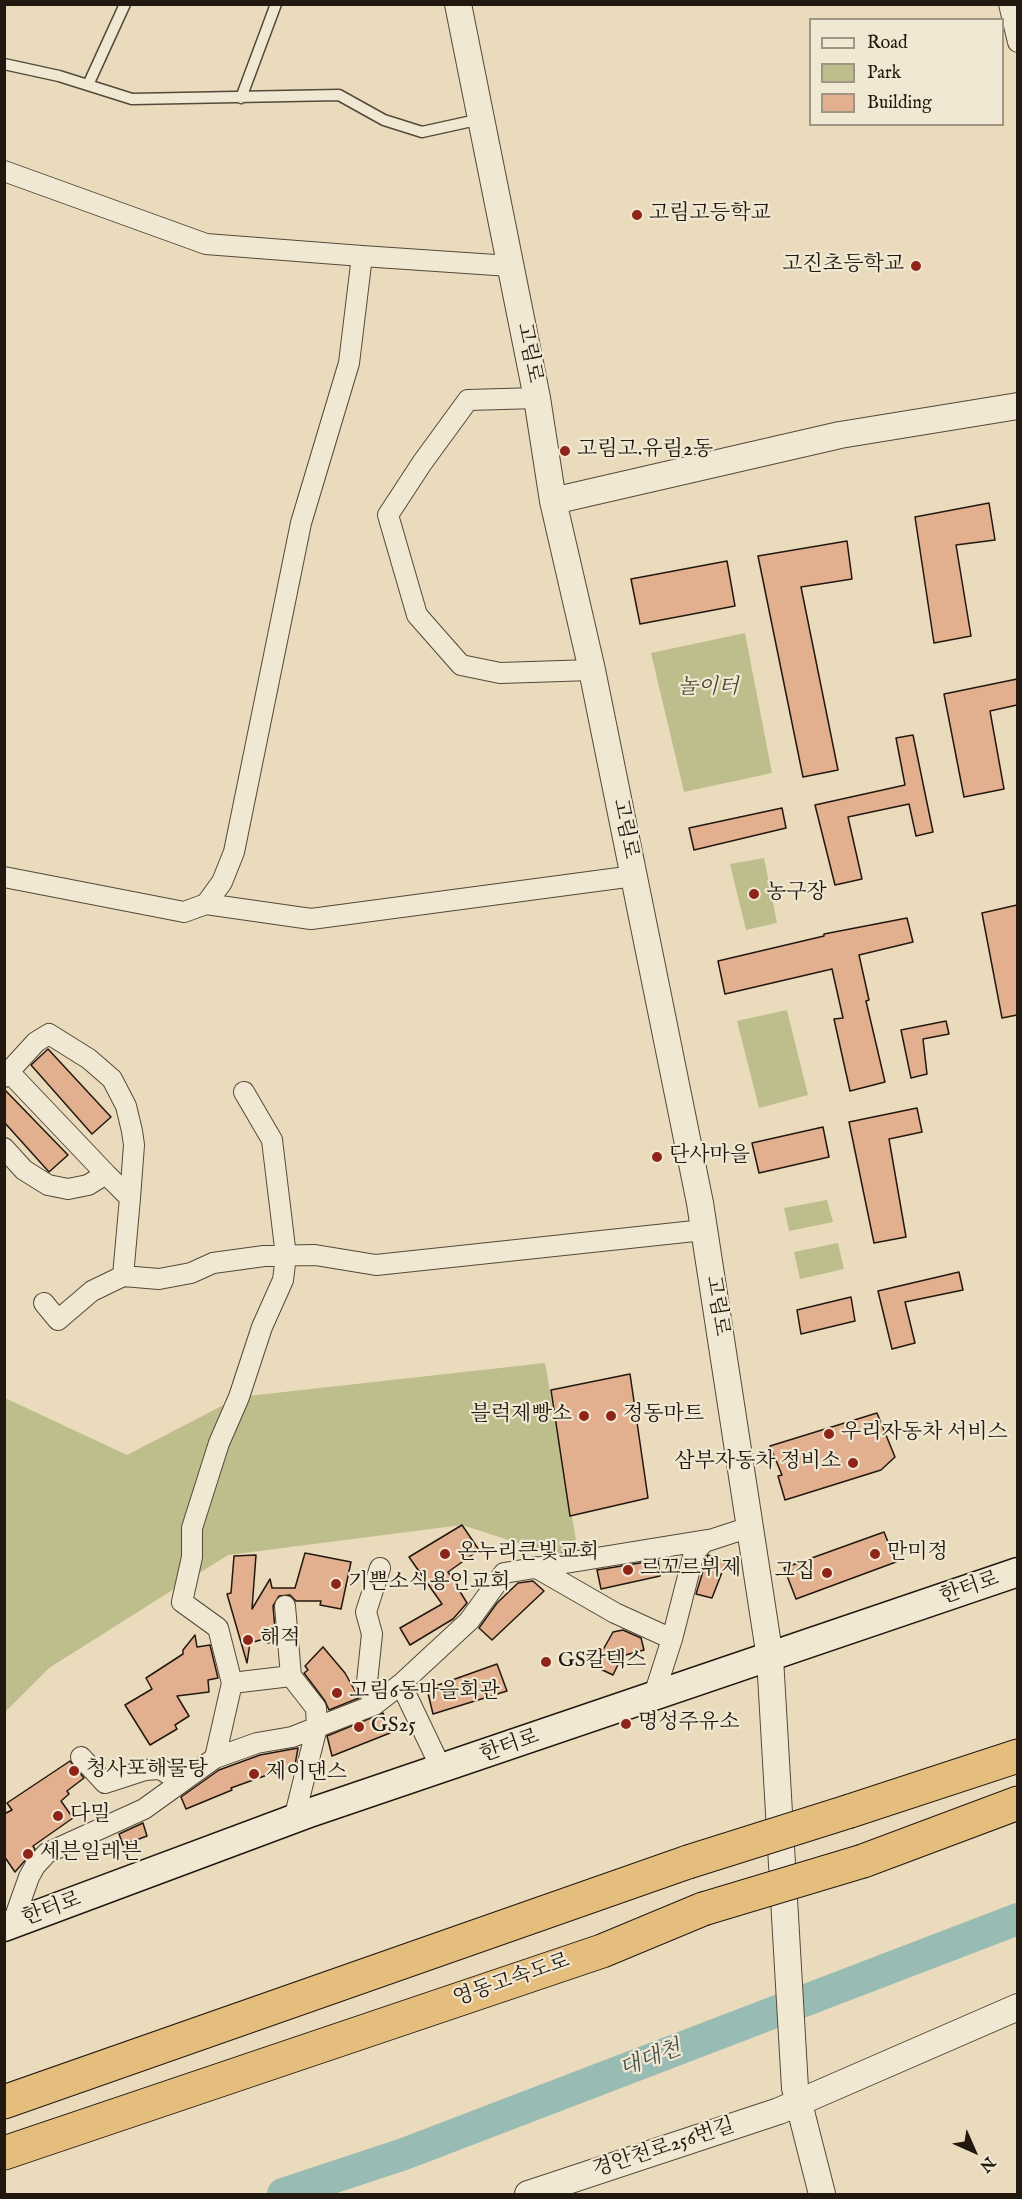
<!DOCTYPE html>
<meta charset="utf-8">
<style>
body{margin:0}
#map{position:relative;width:1022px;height:2199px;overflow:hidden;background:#eadbbc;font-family:"IM FELL English",serif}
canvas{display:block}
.frame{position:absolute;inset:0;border:6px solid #22180f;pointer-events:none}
.legend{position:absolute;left:809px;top:18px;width:195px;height:108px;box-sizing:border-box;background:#f1e8d3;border:2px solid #9e9585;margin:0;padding:8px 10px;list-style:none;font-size:18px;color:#22180f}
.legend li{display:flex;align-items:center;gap:12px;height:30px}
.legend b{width:30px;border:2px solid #9e9585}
.north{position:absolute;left:944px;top:2121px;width:60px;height:60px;-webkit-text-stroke:4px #f1e8d3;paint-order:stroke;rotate:135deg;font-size:16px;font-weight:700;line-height:24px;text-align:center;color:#22180f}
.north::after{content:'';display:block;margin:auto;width:21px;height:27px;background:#22180f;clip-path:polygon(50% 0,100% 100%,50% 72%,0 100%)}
</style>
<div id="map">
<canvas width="1022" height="2199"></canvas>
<div class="frame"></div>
<ul class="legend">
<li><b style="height:8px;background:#f1e8d3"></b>Road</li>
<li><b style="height:16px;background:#bdbe8c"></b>Park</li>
<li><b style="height:16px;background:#e2b08e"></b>Building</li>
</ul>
<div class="north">N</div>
</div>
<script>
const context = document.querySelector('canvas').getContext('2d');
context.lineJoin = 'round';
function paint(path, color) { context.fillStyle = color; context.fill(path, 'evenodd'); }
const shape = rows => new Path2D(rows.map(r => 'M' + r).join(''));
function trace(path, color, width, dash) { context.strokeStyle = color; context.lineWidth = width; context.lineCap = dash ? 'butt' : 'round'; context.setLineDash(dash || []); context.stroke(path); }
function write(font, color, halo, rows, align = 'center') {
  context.font = font + ' "IM FELL English","Noto Serif KR",serif'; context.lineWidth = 4.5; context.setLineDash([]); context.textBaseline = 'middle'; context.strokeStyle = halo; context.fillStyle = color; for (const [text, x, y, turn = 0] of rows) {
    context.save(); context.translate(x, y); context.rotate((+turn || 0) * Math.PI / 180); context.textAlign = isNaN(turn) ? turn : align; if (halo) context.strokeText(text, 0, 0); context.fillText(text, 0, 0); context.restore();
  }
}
const green = shape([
 [745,633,772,773,684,792,651,653],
 [764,858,777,923,746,930,730,864],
 [787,1010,808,1095,759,1108,737,1021],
 [827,1200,833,1222,789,1231,784,1208],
 [838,1243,844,1269,800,1279,794,1252],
 [545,1363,580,1563,462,1525,228,1555,49,1668,5,1712,5,1398,127,1455,239,1397]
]);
const river = shape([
 [283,2194,404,2154,1018,1919]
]);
const building = shape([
 [989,503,995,540,956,545,971,636,934,643,915,517,989,503],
 [847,541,852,579,801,587,838,770,803,777,758,556,847,541],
 [727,561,735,606,640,624,631,579,727,561],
 [1017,679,1017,705,990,711,1004,789,964,797,944,694,1017,679],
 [913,735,933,832,916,836,909,804,848,817,862,879,835,885,815,805,905,785,896,738,913,735],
 [782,808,786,828,694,850,689,828,782,808],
 [1017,905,1017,1015,1002,1018,982,913,1017,905],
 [907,918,913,942,859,955,869,1000,866,1001,885,1082,850,1091,834,1019,843,1018,832,969,725,994,718,961,824,936,824,934,907,918],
 [946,1021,949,1034,923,1039,927,1074,911,1078,901,1030,946,1021],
 [48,1049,111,1117,92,1134,31,1065,48,1049],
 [4,1089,68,1155,49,1172,4,1122,4,1089],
 [917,1108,922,1132,889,1139,906,1237,874,1243,849,1122,917,1108],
 [823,1127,829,1157,759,1173,752,1143,823,1127],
 [959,1272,963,1290,905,1302,915,1343,892,1349,878,1291,959,1272],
 [851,1297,855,1321,801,1334,797,1310,851,1297],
 [630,1374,648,1498,570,1516,551,1390,630,1374],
 [877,1413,895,1457,881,1470,785,1500,778,1476,782,1475,770,1446,877,1413],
 [462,1525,479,1550,448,1572,467,1603,453,1619,410,1645,400,1628,442,1604,409,1557,462,1525],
 [884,1532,896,1562,796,1599,784,1568,884,1532],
 [305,1553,351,1562,341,1609,320,1605,321,1601,296,1601,290,1595,279,1596,273,1606,276,1641,268,1643,267,1638,250,1643,247,1663,227,1594,231,1593,234,1556,256,1555,252,1609,270,1579,272,1588,295,1588,305,1553],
 [708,1555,726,1562,712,1598,696,1594,708,1555],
 [658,1560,660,1576,601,1589,597,1570,658,1560],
 [533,1581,544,1591,492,1640,479,1628,497,1603,518,1583,533,1581],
 [623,1630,641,1638,644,1650,622,1656,613,1675,594,1666,613,1632,623,1630],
 [195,1635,197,1647,210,1645,218,1678,208,1680,209,1692,177,1696,189,1716,175,1725,177,1729,150,1745,125,1705,152,1689,146,1678,183,1654,183,1650,195,1635],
 [323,1647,345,1673,359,1698,329,1710,325,1701,304,1673,308,1670,305,1666,323,1647],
 [497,1664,507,1691,433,1714,427,1689,497,1664],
 [383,1713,390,1733,332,1756,327,1736,383,1713],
 [298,1748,295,1765,231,1788,232,1790,186,1809,181,1797,219,1770,260,1755,298,1748],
 [70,1761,84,1778,67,1791,69,1794,61,1801,73,1818,33,1846,35,1849,15,1872,4,1856,4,1814,12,1810,7,1803,70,1761],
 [143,1823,147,1836,123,1845,119,1834,143,1823]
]);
const service = shape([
 [4,64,59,76,132,99,339,95,384,120,422,132,481,119],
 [88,85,125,4],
 [241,98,276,4]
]);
const minor = shape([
 [1009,4,1018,42],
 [4,171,206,244,362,256],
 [537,398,468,400,422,463,388,515,417,615,461,665,500,673,592,670],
 [4,877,184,912,206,904,222,882,234,852,301,523,349,363,362,256,510,266],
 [206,904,311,919,634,876],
 [4,1070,9,1072,106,1174],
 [4,1077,36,1042,49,1034,89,1059,112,1079,126,1106,132,1131,134,1145,130,1198],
 [4,1148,24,1170,48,1185,68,1189,88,1185,106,1174,130,1198,123,1276],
 [44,1303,58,1320,92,1291,123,1276,159,1279,191,1273,213,1263,264,1256,315,1255,376,1265,704,1230],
 [535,1567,615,1613,672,1639],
 [285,1606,291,1676,316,1708,317,1727,294,1819],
 [232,1683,218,1628,182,1602,192,1557,192,1528,219,1443,239,1397,262,1327,283,1280,286,1256,272,1140,244,1092],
 [401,1684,442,1770],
 [653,1698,672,1639,694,1553,704,1542,750,1527],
 [374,1705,367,1682,372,1634,366,1612,380,1568],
 [81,1757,105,1783,145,1770,160,1769,180,1781],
 [215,1758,232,1683,291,1676],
 [12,1925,29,1877,35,1866,47,1853,144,1809,215,1758,257,1743,292,1737,374,1705,401,1684,469,1621,504,1573,707,1540]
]);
const tertiary = shape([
 [458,4,537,398,553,501,592,670,700,1203,770,1658,795,2088,822,2194],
 [553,501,840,435,1018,406],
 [528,2194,779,2111,1018,2007]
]);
const secondary = shape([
 [4,1927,312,1812,1018,1572]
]);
const motorway = shape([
 [850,1811,1018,1756],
 [863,1861,1018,1803],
 [4,2102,688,1862],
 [4,2153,602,1951,703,1909]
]);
const motorwayBridge = shape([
 [688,1862,850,1811],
 [703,1909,863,1861]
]);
const markers = [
 [637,215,6,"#8f2418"],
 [916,266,6,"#8f2418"],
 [565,451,6,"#8f2418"],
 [754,894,6,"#8f2418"],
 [657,1157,6,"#8f2418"],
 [584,1416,6,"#8f2418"],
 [611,1416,6,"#8f2418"],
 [829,1434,6,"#8f2418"],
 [853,1463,6,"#8f2418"],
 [445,1554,6,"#8f2418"],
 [875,1554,6,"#8f2418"],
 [628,1570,6,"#8f2418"],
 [827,1573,6,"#8f2418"],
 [336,1584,6,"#8f2418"],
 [248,1640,6,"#8f2418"],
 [546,1662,6,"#8f2418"],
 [337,1693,6,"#8f2418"],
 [626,1724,6,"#8f2418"],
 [359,1727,6,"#8f2418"],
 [74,1771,6,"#8f2418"],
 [254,1774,6,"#8f2418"],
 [58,1816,6,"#8f2418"],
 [28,1854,6,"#8f2418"]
];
const poiNames = [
 ["고림고등학교",649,215],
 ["고진초등학교",904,266,"right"],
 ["고림고.유림2동",577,451],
 ["농구장",766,894],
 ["단사마을",669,1157],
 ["블럭제빵소",572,1416,"right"],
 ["정동마트",623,1416],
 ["우리자동차 서비스",841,1434],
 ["삼부자동차 정비소",841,1463,"right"],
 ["온누리큰빛교회",457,1554],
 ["만미정",887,1554],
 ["르꼬르뷔제",640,1570],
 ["그집",815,1573,"right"],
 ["기쁜소식용인교회",348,1584],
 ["해적",260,1640],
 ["GS칼텍스",558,1662],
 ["고림6동마을회관",349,1693],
 ["명성주유소",638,1724],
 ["GS25",371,1727],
 ["청사포해물탕",86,1771],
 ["제이댄스",266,1774],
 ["다밀",70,1816],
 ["세븐일레븐",40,1854]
];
const streetNames = [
 ["고림로",528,353,79],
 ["고림로",624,829,79],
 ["고림로",716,1306,81],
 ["한터로",970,1589,-19],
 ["한터로",510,1747,-19],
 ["한터로",52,1910,-20],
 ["영동고속도로",512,1981,-19],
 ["경안천로256번길",664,2149,-18]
];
const parkNames = [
 ["놀이터",708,689]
];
const waterNames = [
 ["대대천",651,2060,-21]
];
paint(green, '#bdbe8c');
trace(river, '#98bbb4', 32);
paint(building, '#e2b08e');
trace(building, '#22180f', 1.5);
trace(service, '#54493a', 13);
trace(minor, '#54493a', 22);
trace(tertiary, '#54493a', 28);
trace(secondary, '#22180f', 31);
trace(motorway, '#22180f', 35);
trace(service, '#f1e8d3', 10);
trace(minor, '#f1e8d3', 20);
trace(tertiary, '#f1e8d3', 26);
trace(secondary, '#f1e8d3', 28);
trace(motorway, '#e5be7e', 33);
trace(motorwayBridge, '#22180f', 35, []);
trace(motorwayBridge, '#e5be7e', 33);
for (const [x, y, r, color] of markers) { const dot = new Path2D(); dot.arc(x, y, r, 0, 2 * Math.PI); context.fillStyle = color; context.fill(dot); trace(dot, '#f1e8d3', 2); }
write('21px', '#22180f', '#f1e8d3', poiNames, 'left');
write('21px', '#22180f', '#f1e8d3', streetNames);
write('italic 21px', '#504a34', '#f1e8d3', parkNames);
write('italic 22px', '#4b5149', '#f1e8d3', waterNames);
</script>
